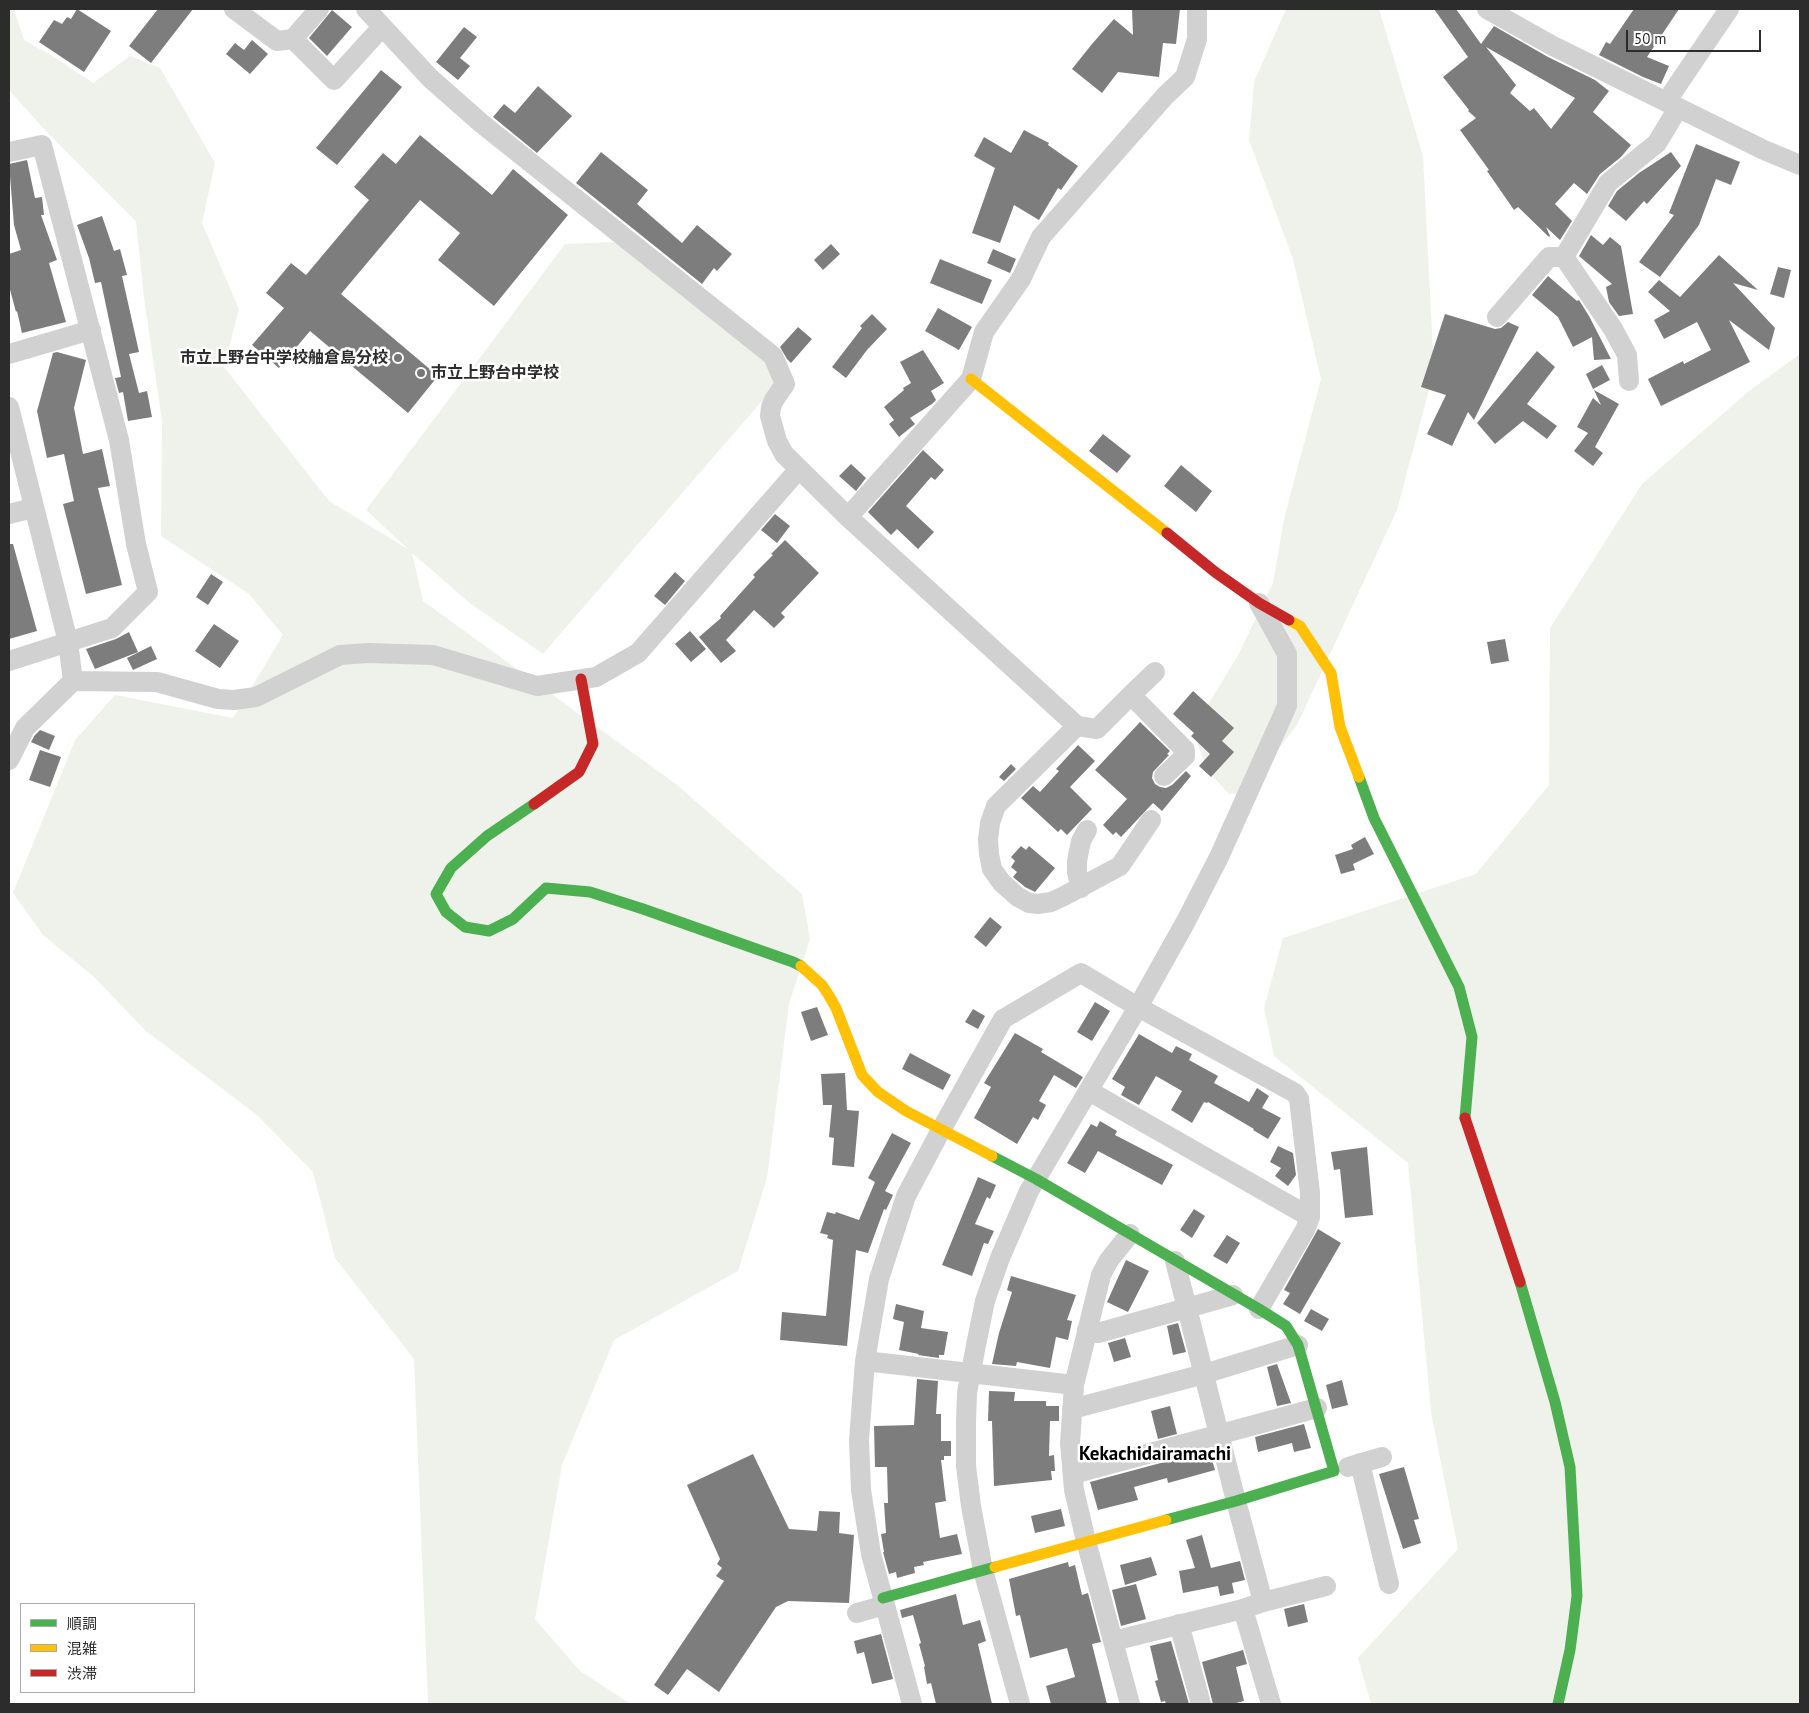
<!DOCTYPE html>
<meta charset="utf-8">
<style>
body{margin:0}
#map{position:relative;width:1809px;height:1713px;overflow:hidden;background:#fff;font-family:"PT Sans","Noto Sans JP",sans-serif}
canvas{display:block}
.frame{position:absolute;inset:0;border:10px solid #2c2c2c;pointer-events:none}
.legend{position:absolute;left:20px;top:1603px;width:175px;height:90px;box-sizing:border-box;background:#fff;border:1px solid #ababab;margin:0;padding:6px 9px;list-style:none;font-size:15px;color:#2c2c2c}
.legend li{display:flex;align-items:center;gap:10px;height:25px}
.legend b{width:25px;border:1px solid #ababab}
.scale{position:absolute;left:1626px;top:30px;width:135px;height:22px;box-sizing:border-box;border:2px solid #2c2c2c;border-top:0;padding-left:6px;font-size:15px;line-height:18px;white-space:nowrap;color:#2c2c2c;-webkit-text-stroke:4px #fff;paint-order:stroke}
</style>
<div id="map">
<canvas width="1809" height="1713"></canvas>
<div class="frame"></div>
<ul class="legend">
<li><b style="height:6px;background:#4caf50"></b>順調</li>
<li><b style="height:6px;background:#ffc107"></b>混雑</li>
<li><b style="height:6px;background:#c62828"></b>渋滞</li>
</ul>
<div class="scale">50 m</div>
</div>
<script>
const context = document.querySelector('canvas').getContext('2d');
context.lineJoin = 'round';
function paint(path, color) { context.fillStyle = color; context.fill(path, 'evenodd'); }
const shape = rows => new Path2D(rows.map(r => 'M' + r).join(''));
function trace(path, color, width, dash) { context.strokeStyle = color; context.lineWidth = width; context.lineCap = dash ? 'butt' : 'round'; context.setLineDash(dash || []); context.stroke(path); }
function write(font, color, halo, rows, align = 'center') {
  context.font = font + ' "PT Sans","Noto Sans JP",sans-serif'; context.lineWidth = 5; context.setLineDash([]); context.textBaseline = 'middle'; context.strokeStyle = halo; context.fillStyle = color; for (const [text, x, y, turn = 0] of rows) {
    context.save(); context.translate(x, y); context.rotate((+turn || 0) * Math.PI / 180); context.textAlign = isNaN(turn) ? turn : align; if (halo) context.strokeText(text, 0, 0); context.fillText(text, 0, 0); context.restore();
  }
}
const green = shape([
 [9,9,14,9,24,40,54,57,93,83,130,56,160,68,215,163,202,223,239,309,224,367,329,501,408,549,366,510,565,244,615,242,769,364,774,387,543,654,471,604,412,553,423,601,676,784,802,894,810,939,789,1004,767,1178,738,1271,614,1340,562,1465,535,1619,580,1671,631,1704,428,1704,414,1359,335,1258,313,1172,257,1115,146,1031,93,976,43,935,13,893,75,740,115,695,233,718,283,635,249,594,161,536,162,421,144,298,136,221,45,130,9,90],
 [1286,9,1378,9,1380,12,1423,156,1434,371,1397,510,1297,725,1245,793,1229,794,1208,771,1192,730,1236,659,1273,583,1284,519,1321,379,1293,259,1249,140,1254,82],
 [1800,354,1800,1704,1371,1704,1358,1658,1458,1549,1431,1412,1408,1163,1274,1056,1264,1008,1283,938,1476,874,1549,785,1550,628,1642,484,1749,391]
]);
const building = shape([
 [77,9,111,31,84,72,39,42,54,20,62,24,67,17,71,19],
 [158,9,193,9,151,63,129,46],
 [1132,9,1180,9,1176,44,1163,43,1159,77,1118,72,1102,93,1072,69,1092,44,1114,19,1133,35],
 [1434,9,1456,9,1481,44,1494,26,1548,57,1595,80,1609,91,1593,112,1631,145,1621,157,1600,174,1587,194,1574,183,1555,204,1572,221,1560,240,1546,227,1550,236,1549,237,1518,207,1514,210,1487,171,1489,170,1460,130,1476,118,1468,111,1469,110,1443,77,1468,57],
 [1486,47,1575,98,1551,129,1534,108,1530,111,1510,93,1516,85],
 [1634,9,1679,9,1647,57,1669,66,1661,84,1643,77,1599,55,1606,42,1610,44],
 [332,10,352,27,327,56,309,38],
 [464,27,477,37,460,58,470,66,458,80,436,62],
 [252,40,268,54,250,74,226,54,235,43,244,50],
 [381,70,402,87,337,165,316,148],
 [538,86,572,116,537,153,493,117,504,104,515,113],
 [1024,130,1049,143,1048,145,1078,166,1061,190,1058,188,1039,220,1014,205,1000,243,972,233,995,168,974,156,984,137,1011,153],
 [420,135,492,195,513,169,568,215,494,306,438,260,460,233,420,200,341,294,438,376,408,413,310,331,279,368,252,345,284,308,266,293,291,263,306,275,369,200,354,187,383,153,396,164],
 [1696,144,1740,162,1731,185,1716,179,1699,225,1660,277,1639,262,1674,215,1669,213],
 [601,152,648,190,637,204,682,243,697,225,732,254,717,271,714,268,702,284,576,183],
 [1671,152,1681,166,1647,204,1644,201,1626,221,1608,206,1617,191,1639,173],
 [27,160,35,198,42,197,44,215,41,215,57,260,49,263,66,322,22,333,17,311,16,312,9,286,9,254,21,250,14,225,9,164],
 [102,216,114,251,120,249,127,275,122,276,139,352,129,354,139,393,147,391,152,417,128,421,123,392,119,393,115,378,121,377,101,282,95,283,89,258,77,225],
 [1591,235,1603,245,1610,237,1621,246,1633,314,1619,316,1609,302,1606,287,1612,284,1579,256],
 [831,244,840,254,823,270,814,260],
 [993,249,1016,259,1010,273,987,263],
 [1719,255,1758,290,1733,283,1775,328,1769,350,1729,320,1750,362,1661,406,1648,379,1683,361,1684,364,1711,350,1697,322,1664,339,1654,320,1670,311,1648,292,1659,280,1680,297],
 [940,259,992,280,982,304,930,283],
 [1778,267,1791,270,1784,298,1770,294],
 [1548,276,1577,301,1579,300,1589,316,1611,359,1594,360,1592,337,1573,347,1558,317,1532,295],
 [938,308,972,327,959,350,925,331],
 [872,314,887,329,867,350,846,378,832,367,862,328,860,326],
 [1445,314,1495,329,1501,328,1508,322,1519,327,1474,420,1468,412,1452,446,1427,434,1446,395,1421,387],
 [798,327,812,339,791,363,787,359,780,347],
 [923,350,944,383,931,391,936,400,932,404,910,418,915,424,899,437,889,424,894,420,884,407,904,390,903,388,911,383,900,362],
 [1537,351,1555,367,1527,404,1557,426,1547,439,1523,421,1495,444,1477,423],
 [57,352,86,360,74,408,83,454,102,449,110,486,98,488,122,585,86,594,63,504,74,501,64,454,47,458,37,411,53,353],
 [1602,365,1610,380,1593,389,1586,374],
 [1594,390,1619,404,1595,447,1603,453,1593,466,1574,451,1588,433,1577,427,1593,398,1601,405],
 [1103,434,1131,456,1117,473,1089,451],
 [923,450,944,470,935,480,931,477,906,506,934,532,918,549,897,529,891,535,868,512],
 [851,464,866,478,856,491,839,476],
 [1181,465,1212,491,1196,512,1164,486],
 [775,514,790,526,777,543,761,530],
 [785,540,819,573,781,613,785,617,774,628,754,610,726,640,736,651,721,663,699,637,721,618,720,616,755,577,753,575,773,555,771,554],
 [9,544,13,544,37,631,9,639],
 [675,572,685,581,665,605,654,596],
 [211,574,223,582,208,605,196,597],
 [214,624,239,641,220,668,195,651],
 [690,631,706,649,691,662,675,644],
 [129,632,138,652,95,669,86,649,116,639],
 [1505,639,1509,661,1491,664,1487,642],
 [151,646,157,659,133,670,127,658],
 [1193,691,1234,728,1222,741,1234,752,1211,777,1199,766,1210,754,1191,736,1194,733,1173,714],
 [1140,722,1170,751,1167,754,1169,755,1153,772,1152,778,1155,784,1160,787,1166,788,1172,785,1186,771,1191,776,1162,811,1153,803,1121,837,1116,832,1113,835,1103,825,1127,799,1095,770],
 [40,730,55,736,49,750,31,742,35,735],
 [1078,745,1095,761,1070,787,1092,809,1067,835,1061,829,1058,832,1021,798,1033,786,1040,792,1059,771,1056,769],
 [40,750,61,757,50,787,29,780],
 [1011,764,1016,769,1004,781,999,777],
 [1365,837,1374,854,1353,864,1355,870,1341,874,1335,855,1353,849,1351,845],
 [1021,846,1026,850,1029,846,1055,868,1035,892,1025,887,1013,877,1017,872,1011,867,1015,861,1011,857],
 [990,917,1002,927,986,947,974,937],
 [1095,1002,1110,1011,1092,1041,1077,1032],
 [817,1007,828,1035,811,1041,801,1012],
 [973,1009,985,1016,978,1029,965,1022],
 [1015,1033,1043,1049,1041,1052,1083,1077,1076,1088,1054,1075,1039,1101,1046,1105,1038,1120,1033,1117,1017,1144,974,1118,991,1087,984,1083],
 [1139,1034,1172,1053,1176,1046,1192,1054,1189,1060,1218,1076,1214,1083,1249,1102,1257,1088,1269,1096,1262,1108,1281,1118,1268,1139,1253,1130,1254,1129,1208,1102,1207,1103,1204,1102,1192,1123,1171,1110,1182,1091,1156,1076,1139,1105,1121,1095,1125,1087,1112,1079],
 [910,1053,951,1075,943,1090,902,1069],
 [845,1073,847,1110,859,1111,854,1167,832,1165,834,1138,829,1137,832,1105,823,1105,821,1074],
 [1100,1121,1117,1131,1115,1135,1173,1165,1162,1185,1098,1151,1085,1173,1067,1163,1091,1124,1097,1127],
 [892,1133,911,1143,885,1191,893,1195,886,1210,884,1209,868,1253,856,1250,847,1346,780,1340,782,1312,826,1316,833,1240,827,1238,828,1235,820,1233,827,1212,835,1214,836,1212,859,1220,875,1182,868,1178],
 [1278,1146,1293,1153,1296,1175,1288,1186,1275,1176,1281,1168,1270,1162],
 [1367,1147,1373,1215,1345,1218,1340,1169,1334,1170,1331,1152],
 [978,1177,996,1185,990,1199,987,1197,975,1224,994,1231,988,1244,984,1243,972,1276,942,1265],
 [1194,1209,1205,1216,1192,1238,1180,1230],
 [1318,1229,1341,1243,1300,1314,1283,1304,1290,1293,1284,1290],
 [1227,1235,1240,1243,1227,1264,1213,1256],
 [1126,1260,1149,1271,1128,1312,1107,1302],
 [1011,1276,1076,1295,1067,1320,1072,1321,1068,1340,1056,1337,1050,1368,1017,1362,1016,1366,992,1364,999,1333,1012,1292,1007,1290],
 [896,1304,924,1311,921,1328,948,1332,944,1355,939,1355,939,1358,918,1355,919,1354,899,1350,904,1322,893,1319],
 [1311,1309,1329,1319,1322,1331,1304,1321],
 [1178,1323,1186,1352,1173,1355,1167,1326],
 [1125,1338,1131,1357,1114,1362,1108,1343],
 [1277,1364,1291,1403,1277,1406,1267,1367],
 [917,1379,938,1381,936,1414,941,1414,941,1441,951,1441,951,1456,944,1456,944,1460,941,1460,946,1501,935,1503,940,1538,957,1534,962,1554,923,1562,924,1565,914,1567,915,1573,897,1578,896,1572,889,1574,883,1552,884,1552,881,1534,886,1533,884,1503,888,1503,887,1467,875,1467,874,1426,914,1425],
 [1342,1380,1348,1405,1332,1409,1326,1385],
 [989,1391,1015,1392,1014,1401,1046,1401,1046,1406,1059,1406,1059,1421,1050,1421,1049,1456,1054,1455,1055,1471,1051,1471,1052,1480,994,1486,992,1421,988,1421],
 [1170,1406,1177,1434,1158,1439,1151,1411],
 [1304,1424,1311,1448,1294,1452,1292,1443,1258,1452,1255,1437],
 [1209,1450,1215,1470,1168,1483,1167,1478,1134,1487,1138,1500,1098,1510,1090,1482],
 [753,1454,789,1529,817,1531,819,1511,840,1512,839,1533,854,1535,849,1603,788,1601,776,1607,719,1692,687,1669,668,1695,654,1685,724,1581,716,1576,722,1568,717,1564,720,1559,687,1485],
 [1404,1467,1419,1519,1414,1520,1421,1543,1403,1549,1379,1474],
 [1061,1509,1065,1526,1035,1533,1031,1516],
 [1202,1535,1211,1568,1240,1561,1245,1580,1232,1583,1234,1593,1220,1596,1218,1586,1183,1593,1179,1571,1195,1568,1186,1540],
 [1151,1557,1157,1575,1125,1585,1120,1565],
 [1068,1562,1069,1567,1075,1565,1082,1595,1088,1593,1101,1642,1092,1644,1107,1704,1051,1704,1046,1686,1075,1677,1067,1648,1030,1658,1020,1615,1016,1616,1009,1579],
 [1136,1584,1146,1619,1121,1626,1112,1590],
 [956,1594,963,1625,980,1620,986,1641,978,1644,992,1704,936,1704,931,1683,927,1684,924,1667,925,1666,919,1644,921,1643,913,1615,902,1618,900,1610],
 [1304,1604,1308,1622,1288,1627,1284,1609],
 [881,1634,893,1679,872,1684,864,1652,857,1654,854,1641],
 [1171,1641,1189,1704,1166,1704,1165,1701,1161,1702,1155,1681,1158,1680,1150,1646],
 [1243,1650,1247,1664,1236,1667,1244,1701,1232,1704,1213,1704,1202,1662]
]);
const street = shape([
 [234,9,277,41,293,39,319,9],
 [366,9,430,78,481,123,773,356,785,384,774,400,771,407,770,416,777,441,784,454,848,517,1077,726,996,806,990,823,988,840,989,854,992,869,1002,883,1018,897,1029,903,1038,904,1051,902,1064,896,1120,866,1151,820],
 [1487,9,1551,45,1764,150,1800,165],
 [293,39,334,80,382,27],
 [1666,102,1729,9],
 [9,152,42,145,119,440,136,544,148,592,112,628,9,661],
 [1497,317,1549,257,1564,257],
 [9,354,91,330],
 [1629,381,1627,355,1613,329,1564,257,1608,183,1657,143,1678,108],
 [9,407,68,642,73,681],
 [9,514,33,508],
 [848,517,971,379,984,332,1021,279,1041,237,1165,96,1185,77,1197,39,1197,9],
 [1131,695,1155,672],
 [1077,726,1097,729,1131,695,1185,750,1185,756,1164,776],
 [9,760,25,728,73,681,157,682,218,699,234,700,256,697,340,655,368,653,433,655,537,686,596,677,638,653,799,469],
 [1081,888,1077,872,1077,861,1081,841,1087,830],
 [1089,1091,1310,1217],
 [1175,1261,1236,1501,1263,1602,1243,1609,1271,1704],
 [1087,1330,1098,1333,1233,1295],
 [865,1361,1074,1385],
 [1072,1409,1204,1374,1298,1345],
 [1360,1463,1389,1584],
 [1348,1467,1382,1457],
 [1073,1474,1317,1408],
 [1263,1602,1326,1586],
 [857,1613,885,1605],
 [1179,1624,1201,1704],
 [1113,1641,1243,1609],
 [912,1704,871,1554,861,1490,859,1440,865,1361,879,1279,906,1196,941,1130,1003,1019,1081,973,1138,1007,1295,1093,1299,1099,1310,1193,1310,1217,1305,1230,1259,1309],
 [1020,1704,983,1570,971,1506,966,1466,966,1422,967,1393,976,1345,985,1301,1000,1258,1029,1191,1138,1007,1185,923,1219,857,1287,706,1287,654,1259,603],
 [1130,1704,1086,1541,1074,1490,1070,1443,1074,1385,1101,1275,1109,1260,1130,1234]
]);
const fast = shape([
 [1359,777,1374,818,1459,987,1472,1037,1465,1118],
 [534,804,487,836,451,868,436,894,446,912,465,927,489,931,513,919,546,888,590,892,643,909,793,962,801,966],
 [992,1156,1036,1179,1259,1309,1286,1326,1298,1345,1334,1471,1236,1501,1166,1520],
 [1520,1282,1555,1402,1570,1467,1577,1596,1570,1650,1558,1704],
 [883,1598,995,1567]
]);
const slow = shape([
 [971,379,1167,533],
 [1289,620,1300,626,1331,673,1340,727,1359,777],
 [801,966,822,985,828,994,836,1008,862,1075,878,1092,906,1111,992,1156],
 [995,1567,1166,1520]
]);
const jam = shape([
 [1167,533,1215,572,1259,603,1289,620],
 [534,804,579,772,593,744,581,679],
 [1465,1118,1520,1282]
]);
const markers = [
 [398,358,5,"#767676"],
 [421,373,5,"#767676"]
];
const poiNames = [
 ["市立上野台中学校舳倉島分校",388,358],
 ["市立上野台中学校",431,373,"left"]
];
const quarterNames = [
 ["Kekachidairamachi",1155,1455]
];
paint(green, '#eff2eb');
paint(building, '#7d7d7d');
trace(street, '#d1d1d1', 20);
trace(fast, '#4caf50', 11);
trace(slow, '#ffc107', 11);
trace(jam, '#c62828', 11);
for (const [x, y, r, color] of markers) { const dot = new Path2D(); dot.arc(x, y, r, 0, 2 * Math.PI); context.fillStyle = color; context.fill(dot); trace(dot, '#fff', 2); }
write('bold 16px', '#2c2c2c', '#fff', poiNames, 'right');
write('bold 19px', '#000', '#fff', quarterNames);
</script>
